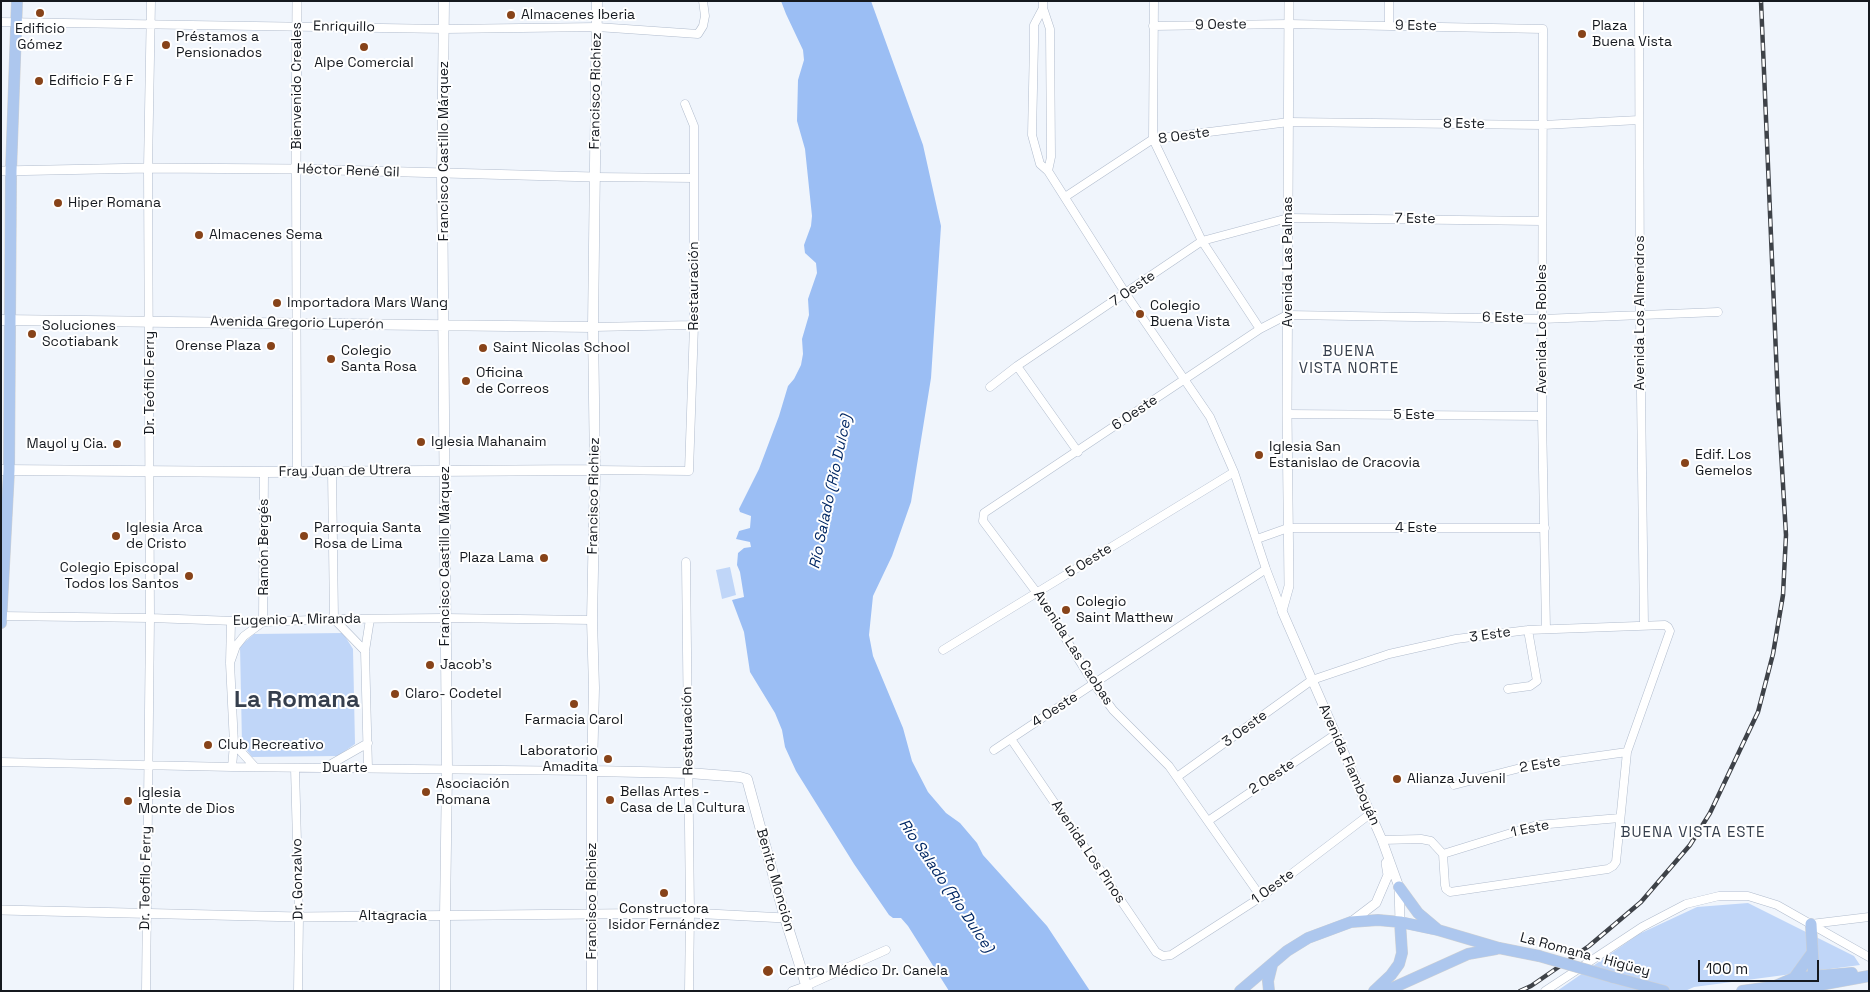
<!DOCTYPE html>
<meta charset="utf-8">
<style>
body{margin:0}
#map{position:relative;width:1870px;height:992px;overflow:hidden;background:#f0f5fc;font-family:"Space Grotesk",sans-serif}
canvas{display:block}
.frame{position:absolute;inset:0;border:2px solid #15191f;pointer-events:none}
.scale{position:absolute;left:1698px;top:960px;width:121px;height:22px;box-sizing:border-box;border:2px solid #15191f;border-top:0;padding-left:6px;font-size:15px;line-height:18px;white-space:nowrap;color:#15191f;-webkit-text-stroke:4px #fff;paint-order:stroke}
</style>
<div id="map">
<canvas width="1870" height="992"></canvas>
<div class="frame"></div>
<div class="scale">100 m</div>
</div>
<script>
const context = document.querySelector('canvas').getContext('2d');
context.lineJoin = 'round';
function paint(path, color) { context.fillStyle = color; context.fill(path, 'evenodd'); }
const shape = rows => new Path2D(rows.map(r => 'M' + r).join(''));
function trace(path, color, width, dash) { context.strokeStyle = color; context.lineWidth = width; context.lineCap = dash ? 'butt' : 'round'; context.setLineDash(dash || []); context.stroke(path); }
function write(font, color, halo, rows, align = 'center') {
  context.font = font + ' "Space Grotesk",sans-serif'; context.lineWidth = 4; context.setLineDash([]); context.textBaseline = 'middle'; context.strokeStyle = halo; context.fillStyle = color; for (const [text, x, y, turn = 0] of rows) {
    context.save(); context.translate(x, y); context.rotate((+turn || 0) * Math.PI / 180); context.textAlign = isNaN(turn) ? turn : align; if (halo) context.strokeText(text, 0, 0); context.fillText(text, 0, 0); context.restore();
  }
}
const green = shape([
 [730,567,736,595,722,599,716,570],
 [343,633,353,649,355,744,338,756,252,757,242,744,240,646,254,634],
 [1748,903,1854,956,1860,965,1694,987,1685,991,1557,991,1639,934,1697,907]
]);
const water = shape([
 [781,1,871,1,923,145,941,226,931,378,911,502,892,556,873,596,869,635,873,656,903,728,912,761,928,792,946,813,960,823,977,843,983,855,1047,926,1090,991,949,991,908,926,901,918,893,918,889,915,854,864,796,771,785,747,782,730,775,713,750,672,744,632,732,600,744,597,740,572,737,565,738,553,744,548,751,547,750,542,736,539,739,531,750,528,751,516,740,512,739,509,759,469,779,416,788,386,794,379,801,365,803,354,802,339,809,315,808,299,817,273,816,263,805,253,804,245,811,226,812,216,805,149,797,121,798,80,804,60,803,50,786,14]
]);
const minor = shape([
 [1043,1,1043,8,1034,25,1034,42,1032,135,1040,164,1048,171,1126,294,1210,417,1234,472,1266,569,1282,611],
 [1154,1,1153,139,1202,241,1260,329],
 [1389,1,1389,25],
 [1639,1,1640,315,1644,625],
 [1043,8,1050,29,1051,157,1048,171],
 [1,22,445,29,597,27,698,34,703,26,705,16,703,1],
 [1153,26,1289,24,1543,29,1542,416,1546,629],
 [296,169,297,472],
 [594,177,694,178],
 [1065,197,1153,139,1289,122,1543,125,1639,120],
 [593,327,694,325],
 [1017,366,1078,452],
 [990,387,1017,366,1202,241,1288,218,1542,221],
 [1287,414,1542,416],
 [595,470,689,471,694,325,694,126,685,104],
 [332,471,334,619,365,651],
 [1257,539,1288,528,1545,528],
 [686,562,690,913,689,991],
 [1,616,150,618,263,622,334,619,445,618,592,620],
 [231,622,230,663,234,744,232,767],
 [943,650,1234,472],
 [230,663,236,646,244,636,263,622,264,472],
 [1508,689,1530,686,1537,681,1528,630],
 [1011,739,1156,952,1163,956,1171,955,1261,897,1370,814],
 [234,744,255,767],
 [994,750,1266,569],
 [1,762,232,767,592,771],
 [326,767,368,743],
 [295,768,299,917,298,991],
 [368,768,365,651,370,619],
 [1177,777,1312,680,1389,654,1456,639,1528,630,1665,625,1668,627,1670,631,1627,752,1616,862,1613,866,1608,869,1450,892,1446,889,1445,885,1443,854,1431,841,1421,839,1382,840],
 [1454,785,1528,766,1627,752],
 [1208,821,1336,734],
 [1443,854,1537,825,1620,818],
 [1261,897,1169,766,1113,710,1094,684,1037,593,983,521,984,513,1260,329,1287,315,1542,319,1718,312],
 [1811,924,1869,917],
 [146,991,150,618,148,168,151,1],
 [792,991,806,986,886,950],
 [1545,991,1642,927,1686,904,1719,896,1748,896,1777,905,1869,957]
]);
const tertiary = shape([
 [1289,1,1287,414,1289,586,1282,611,1382,840,1399,887,1400,922],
 [296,169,297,1],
 [1,171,148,168,296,169,594,177],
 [1,910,299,917,690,913,785,918],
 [1351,922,1376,903,1388,875,1386,863]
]);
const secondary = shape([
 [444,1,442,174,447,769,445,916,445,991],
 [1,320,593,327],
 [1,470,264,472,595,470],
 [592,771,689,773,740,777,747,779,785,918,808,991],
 [592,991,592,771,594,688,592,620,595,470,593,327,597,1]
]);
const primary = shape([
 [1,623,9,470,11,171,17,1],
 [1399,887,1418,913,1437,929],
 [1811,924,1814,982],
 [1612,977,1664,991],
 [1794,978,1812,953],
 [1775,986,1794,978,1852,973],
 [1240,991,1287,951,1308,938,1351,922,1378,920,1400,922,1438,930,1499,948,1539,956],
 [1269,991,1268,981,1272,965],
 [1374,991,1391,975,1399,964,1402,953,1400,922],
 [1386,991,1468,954,1496,949],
 [1742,991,1771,987,1794,988,1814,986,1869,976]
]);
const rail = shape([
 [1520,991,1531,986,1589,946,1641,902,1690,845,1710,813,1758,712,1773,654,1783,595,1786,535,1778,401,1761,1]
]);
const primaryBridge = shape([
 [1539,956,1612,977]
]);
const markers = [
 [40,13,5,"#874319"],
 [511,15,5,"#874319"],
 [1582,34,5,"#874319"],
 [166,45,5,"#874319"],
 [364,47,5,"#874319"],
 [39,81,5,"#874319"],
 [58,203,5,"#874319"],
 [199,235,5,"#874319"],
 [277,303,5,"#874319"],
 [1140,314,5,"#874319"],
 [32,334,5,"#874319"],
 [271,346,5,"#874319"],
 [483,348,5,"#874319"],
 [331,359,5,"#874319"],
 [466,381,5,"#874319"],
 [421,442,5,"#874319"],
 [117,444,5,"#874319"],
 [1259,455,5,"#874319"],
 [1685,463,5,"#874319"],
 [116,536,5,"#874319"],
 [304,536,5,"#874319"],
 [544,558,5,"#874319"],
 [189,576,5,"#874319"],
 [1066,610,5,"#874319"],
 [430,665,5,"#874319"],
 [395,694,5,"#874319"],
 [574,704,5,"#874319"],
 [208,745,5,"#874319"],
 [608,759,5,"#874319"],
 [1397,779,5,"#874319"],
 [426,792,5,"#874319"],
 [610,800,5,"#874319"],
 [128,801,5,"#874319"],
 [664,893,5,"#874319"],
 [768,971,6,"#874319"]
];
const poiNames = [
 ["Almacenes Iberia",521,15],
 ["Plaza",1592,26],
 ["Buena Vista",1592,42],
 ["Edificio",40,29,"center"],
 ["Gómez",40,45,"center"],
 ["Préstamos a",176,37],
 ["Pensionados",176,53],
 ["Alpe Comercial",364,63,"center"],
 ["Edificio F & F",49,81],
 ["Hiper Romana",68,203],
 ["Almacenes Sema",209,235],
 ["Importadora Mars Wang",287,303],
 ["Colegio",1150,306],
 ["Buena Vista",1150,322],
 ["Soluciones",42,326],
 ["Scotiabank",42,342],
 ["Orense Plaza",261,346,"right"],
 ["Saint Nicolas School",493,348],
 ["Colegio",341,351],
 ["Santa Rosa",341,367],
 ["Oficina",476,373],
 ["de Correos",476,389],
 ["Iglesia Mahanaim",431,442],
 ["Mayol y Cia.",107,444,"right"],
 ["Iglesia San",1269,447],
 ["Estanislao de Cracovia",1269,463],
 ["Edif. Los",1695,455],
 ["Gemelos",1695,471],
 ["Iglesia Arca",126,528],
 ["de Cristo",126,544],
 ["Parroquia Santa",314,528],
 ["Rosa de Lima",314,544],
 ["Plaza Lama",534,558,"right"],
 ["Colegio Episcopal",179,568,"right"],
 ["Todos los Santos",179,584,"right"],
 ["Colegio",1076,602],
 ["Saint Matthew",1076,618],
 ["Jacob's",440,665],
 ["Claro- Codetel",405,694],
 ["Farmacia Carol",574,720,"center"],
 ["Club Recreativo",218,745],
 ["Laboratorio",598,751,"right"],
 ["Amadita",598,767,"right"],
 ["Alianza Juvenil",1407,779],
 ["Asociación",436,784],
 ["Romana",436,800],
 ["Bellas Artes -",620,792],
 ["Casa de La Cultura",620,808],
 ["Iglesia",138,793],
 ["Monte de Dios",138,809],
 ["Constructora",664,909,"center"],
 ["Isidor Fernández",664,925,"center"],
 ["Centro Médico Dr. Canela",779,971]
];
const streetNames = [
 ["9 Oeste",1221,25,-1],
 ["9 Este",1416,26,1],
 ["Enriquillo",344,27,1],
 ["Bienvenido Creales",297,86,-90],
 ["Francisco Richiez",596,91,-89],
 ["8 Este",1464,124,1],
 ["8 Oeste",1184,136,-8],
 ["Francisco Castillo Márquez",444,151,-90],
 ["Héctor René Gil",348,171,2],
 ["7 Este",1415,219,1],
 ["Avenida Las Palmas",1288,262,-90],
 ["Restauración",694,286,-90],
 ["7 Oeste",1133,289,-35],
 ["Avenida Los Almendros",1640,313,-90],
 ["6 Este",1503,318,1],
 ["Avenida Gregorio Luperón",297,323,1],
 ["Avenida Los Robles",1542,329,-90],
 ["Dr. Teófilo Ferry",150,383,-90],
 ["6 Oeste",1135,413,-34],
 ["5 Este",1414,415],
 ["Fray Juan de Utrera",345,471,-1],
 ["Francisco Richiez",594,496,-89],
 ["4 Este",1416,528],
 ["Ramón Bergés",264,547,-90],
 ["Francisco Castillo Márquez",445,556,-90],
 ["5 Oeste",1089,561,-32],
 ["Eugenio A. Miranda",297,620,-1],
 ["3 Este",1490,635,-8],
 ["Avenida Las Caobas",1073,648,57],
 ["4 Oeste",1055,710,-33],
 ["3 Oeste",1245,729,-36],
 ["Restauración",688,731,-91],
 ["Avenida Flamboyán",1349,765,66],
 ["2 Este",1540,765,-10],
 ["Duarte",345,768],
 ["2 Oeste",1272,777,-34],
 ["1 Este",1530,829,-12],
 ["Avenida Los Pinos",1088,852,56],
 ["Dr. Teofilo Ferry",146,878,-89],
 ["Dr. Gonzalvo",298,879,-91],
 ["Benito Monción",775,880,74],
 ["1 Oeste",1273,887,-36],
 ["Francisco Richiez",592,901,-90],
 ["Altagracia",393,916],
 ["La Romana - Higüey",1585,955,15]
];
const neighbourhoodNames = [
 ["BUENA",1349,352],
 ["VISTA NORTE",1349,369],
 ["BUENA VISTA ESTE",1693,833]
];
const waterNames = [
 ["Río Salado (Río Dulce)",831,492,-78],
 ["Río Salado (Río Dulce)",946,886,56]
];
const townNames = [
 ["La Romana",297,700]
];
paint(green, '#c0d6f8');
paint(water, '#9bbef4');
trace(minor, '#b1bccd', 9);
trace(tertiary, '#b1bccd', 10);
trace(secondary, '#b1bccd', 11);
trace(primary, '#d0d1d2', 12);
trace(minor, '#fff', 8);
trace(tertiary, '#fff', 9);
trace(secondary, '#fff', 10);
trace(primary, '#adc7ee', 11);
trace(rail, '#3e4248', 4.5);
trace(rail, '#fff', 2.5, [8]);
trace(primaryBridge, '#d0d1d2', 12, []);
trace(primaryBridge, '#adc7ee', 11);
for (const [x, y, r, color] of markers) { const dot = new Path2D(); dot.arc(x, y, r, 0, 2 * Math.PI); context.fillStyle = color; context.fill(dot); trace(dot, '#fff', 2); }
write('14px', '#15191f', '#fff', poiNames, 'left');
write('14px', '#15191f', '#fff', streetNames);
context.letterSpacing = '1px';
write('15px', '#363f4d', '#fff', neighbourhoodNames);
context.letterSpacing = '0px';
write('italic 15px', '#002764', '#fff', waterNames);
write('bold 24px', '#363f4d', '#fff', townNames);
</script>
